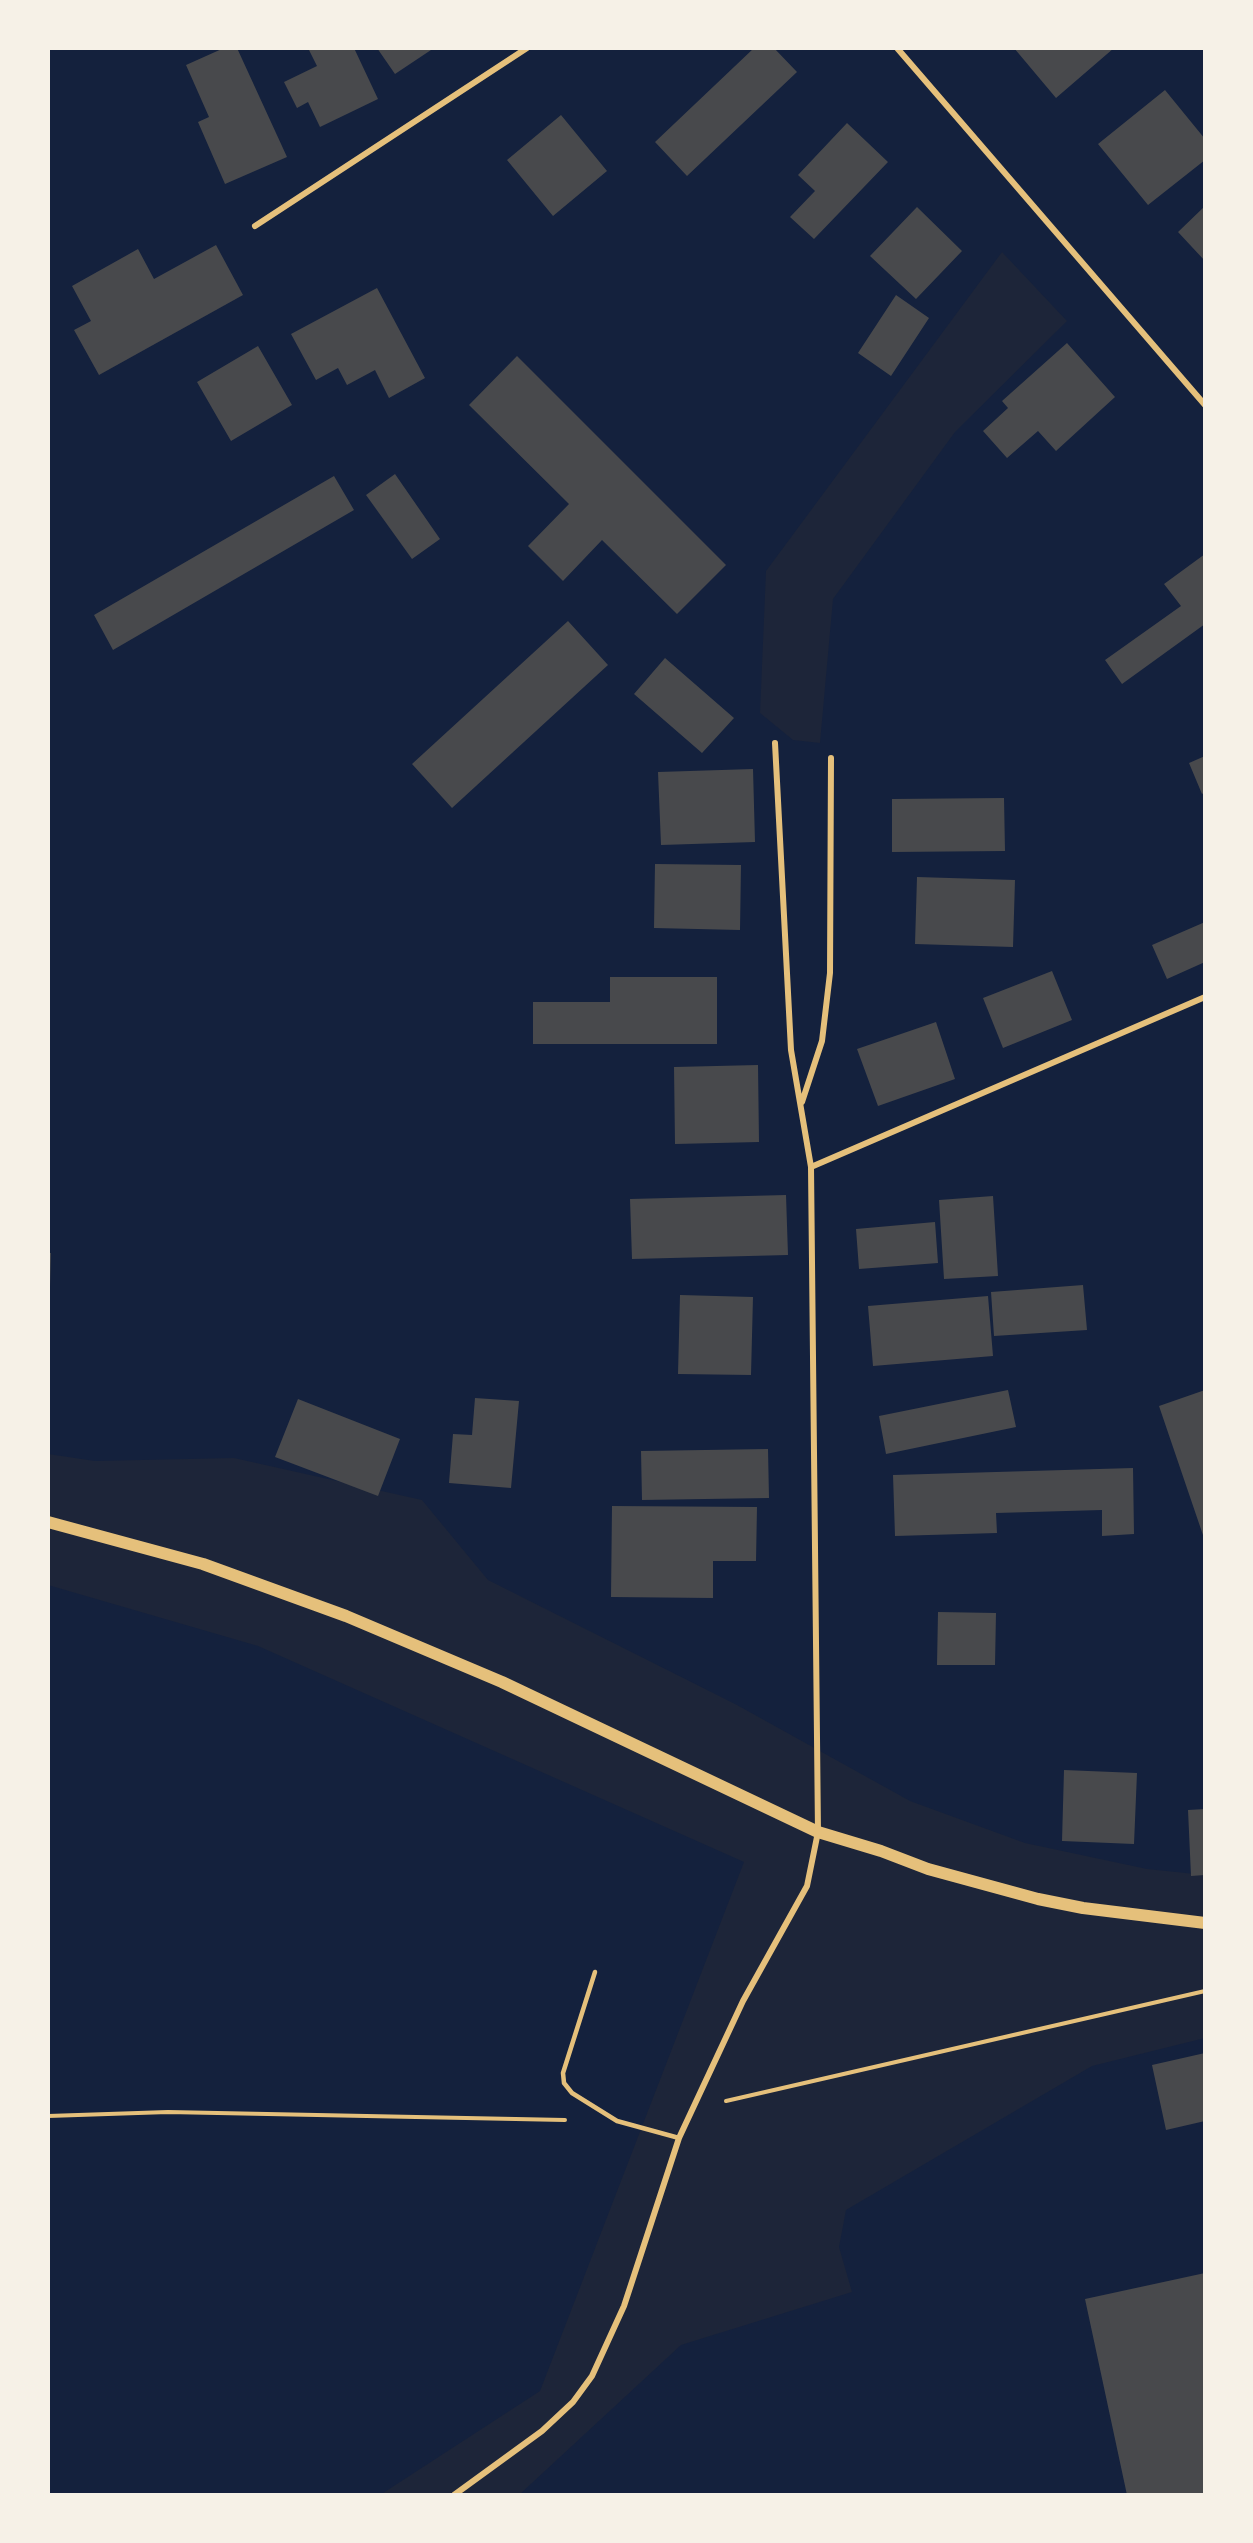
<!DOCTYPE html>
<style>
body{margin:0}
#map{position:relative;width:1253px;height:2543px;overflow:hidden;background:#14213d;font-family:"DM Sans",sans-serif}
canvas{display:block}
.frame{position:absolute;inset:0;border:50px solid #f6f1e7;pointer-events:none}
</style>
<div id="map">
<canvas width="1253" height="2543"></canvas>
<div class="frame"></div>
</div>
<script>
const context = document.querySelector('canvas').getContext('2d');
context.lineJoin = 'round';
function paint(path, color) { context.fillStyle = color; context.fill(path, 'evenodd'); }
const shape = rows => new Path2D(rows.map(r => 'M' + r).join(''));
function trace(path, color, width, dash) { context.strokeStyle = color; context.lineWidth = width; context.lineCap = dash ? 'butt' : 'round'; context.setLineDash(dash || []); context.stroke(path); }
const green = shape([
 [1002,252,1067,321,955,432,833,599,820,743,793,740,760,713,766,571],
 [48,1454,95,1461,234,1458,422,1500,488,1580,737,1705,910,1801,1025,1843,1147,1869,1205,1875,1205,2038,1092,2066,846,2210,839,2247,852,2292,681,2345,519,2495,380,2495,540,2391,744,1862,258,1646,48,1585]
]);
const building = shape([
 [224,48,237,48,287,157,225,184,198,122,209,117,186,65],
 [308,48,354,48,378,99,320,127,308,102,297,108,284,82,317,66],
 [377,48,434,48,395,74],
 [754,48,774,48,797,72,687,176,655,142],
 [1014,48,1114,48,1056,98],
 [1165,90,1205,139,1205,160,1148,205,1098,144],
 [561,115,607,171,553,216,507,160],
 [847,123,888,162,814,239,790,217,815,191,798,175],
 [1205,206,1205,261,1178,232],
 [917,207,962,251,916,299,870,256],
 [216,245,243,295,99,375,74,330,91,321,72,286,138,249,154,279],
 [377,288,425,378,389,398,375,370,347,385,338,368,316,380,291,334],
 [896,295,929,318,891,376,858,353],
 [1067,343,1115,397,1056,451,1038,431,1007,458,983,431,1008,408,1002,401],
 [258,346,292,405,231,441,197,382],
 [517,356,726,565,677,614,602,540,563,581,528,546,569,504,469,405],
 [395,474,440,539,412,559,366,495],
 [334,476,354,510,113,650,94,615],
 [1205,554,1205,624,1122,684,1105,660,1181,606,1164,584],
 [568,621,608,665,452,808,412,764],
 [665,658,734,718,702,753,634,694],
 [1205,756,1205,792,1202,794,1189,763],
 [753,769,755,842,661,845,658,772],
 [1004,798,1005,851,892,852,892,799],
 [655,864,741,865,740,930,654,928],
 [917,877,1015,880,1013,947,915,944],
 [1205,922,1205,962,1167,979,1152,945],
 [1052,971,1072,1020,1003,1048,983,998],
 [610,977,717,977,717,1044,533,1044,533,1002,610,1002],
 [936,1022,955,1079,878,1106,857,1049],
 [758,1065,759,1142,675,1144,674,1067],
 [786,1195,788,1255,632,1259,630,1199],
 [993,1196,998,1276,944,1279,939,1200],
 [935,1222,938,1263,859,1269,856,1229],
 [48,1253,51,1253,50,1287,48,1287],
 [1083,1285,1087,1330,994,1336,991,1292],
 [680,1295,753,1297,751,1375,678,1374],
 [988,1296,993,1356,873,1366,868,1306],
 [1008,1390,1016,1427,886,1454,879,1416],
 [1205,1390,1205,1541,1159,1406],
 [475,1398,519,1401,511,1488,449,1483,453,1434,472,1435],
 [298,1399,400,1439,378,1496,275,1457],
 [768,1449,769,1498,642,1500,641,1451],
 [1133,1468,1134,1534,1102,1536,1102,1510,996,1513,997,1533,895,1536,893,1475],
 [612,1506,757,1507,756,1561,713,1561,713,1598,611,1597],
 [938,1612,996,1613,995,1665,937,1665],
 [1064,1770,1137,1773,1134,1844,1062,1841],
 [1205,1809,1205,1875,1191,1876,1188,1810],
 [1205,2053,1205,2121,1166,2130,1152,2065],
 [1205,2273,1205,2495,1127,2495,1085,2299]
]);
const path = shape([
 [726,2101,1205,1991],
 [48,2116,168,2112,565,2120]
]);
const service = shape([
 [595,1972,563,2073,564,2083,572,2093,617,2121,679,2138]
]);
const minor = shape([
 [897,48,1205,405],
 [255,226,527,48],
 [802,1102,822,1041,830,973,831,758],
 [811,1167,1205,997],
 [454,2495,542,2431,573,2402,592,2376,624,2306,679,2138,743,2001,807,1886,818,1832,811,1167,791,1050,775,743]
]);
const secondary = shape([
 [48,1522,203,1564,346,1616,502,1682,818,1832,881,1851,928,1869,1038,1899,1083,1908,1205,1923]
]);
paint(green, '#1d2539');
paint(building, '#48494c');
trace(path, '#e5c07b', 4);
trace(service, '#e5c07b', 4.5);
trace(minor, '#e5c07b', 6);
trace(secondary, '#e5c07b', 12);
</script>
